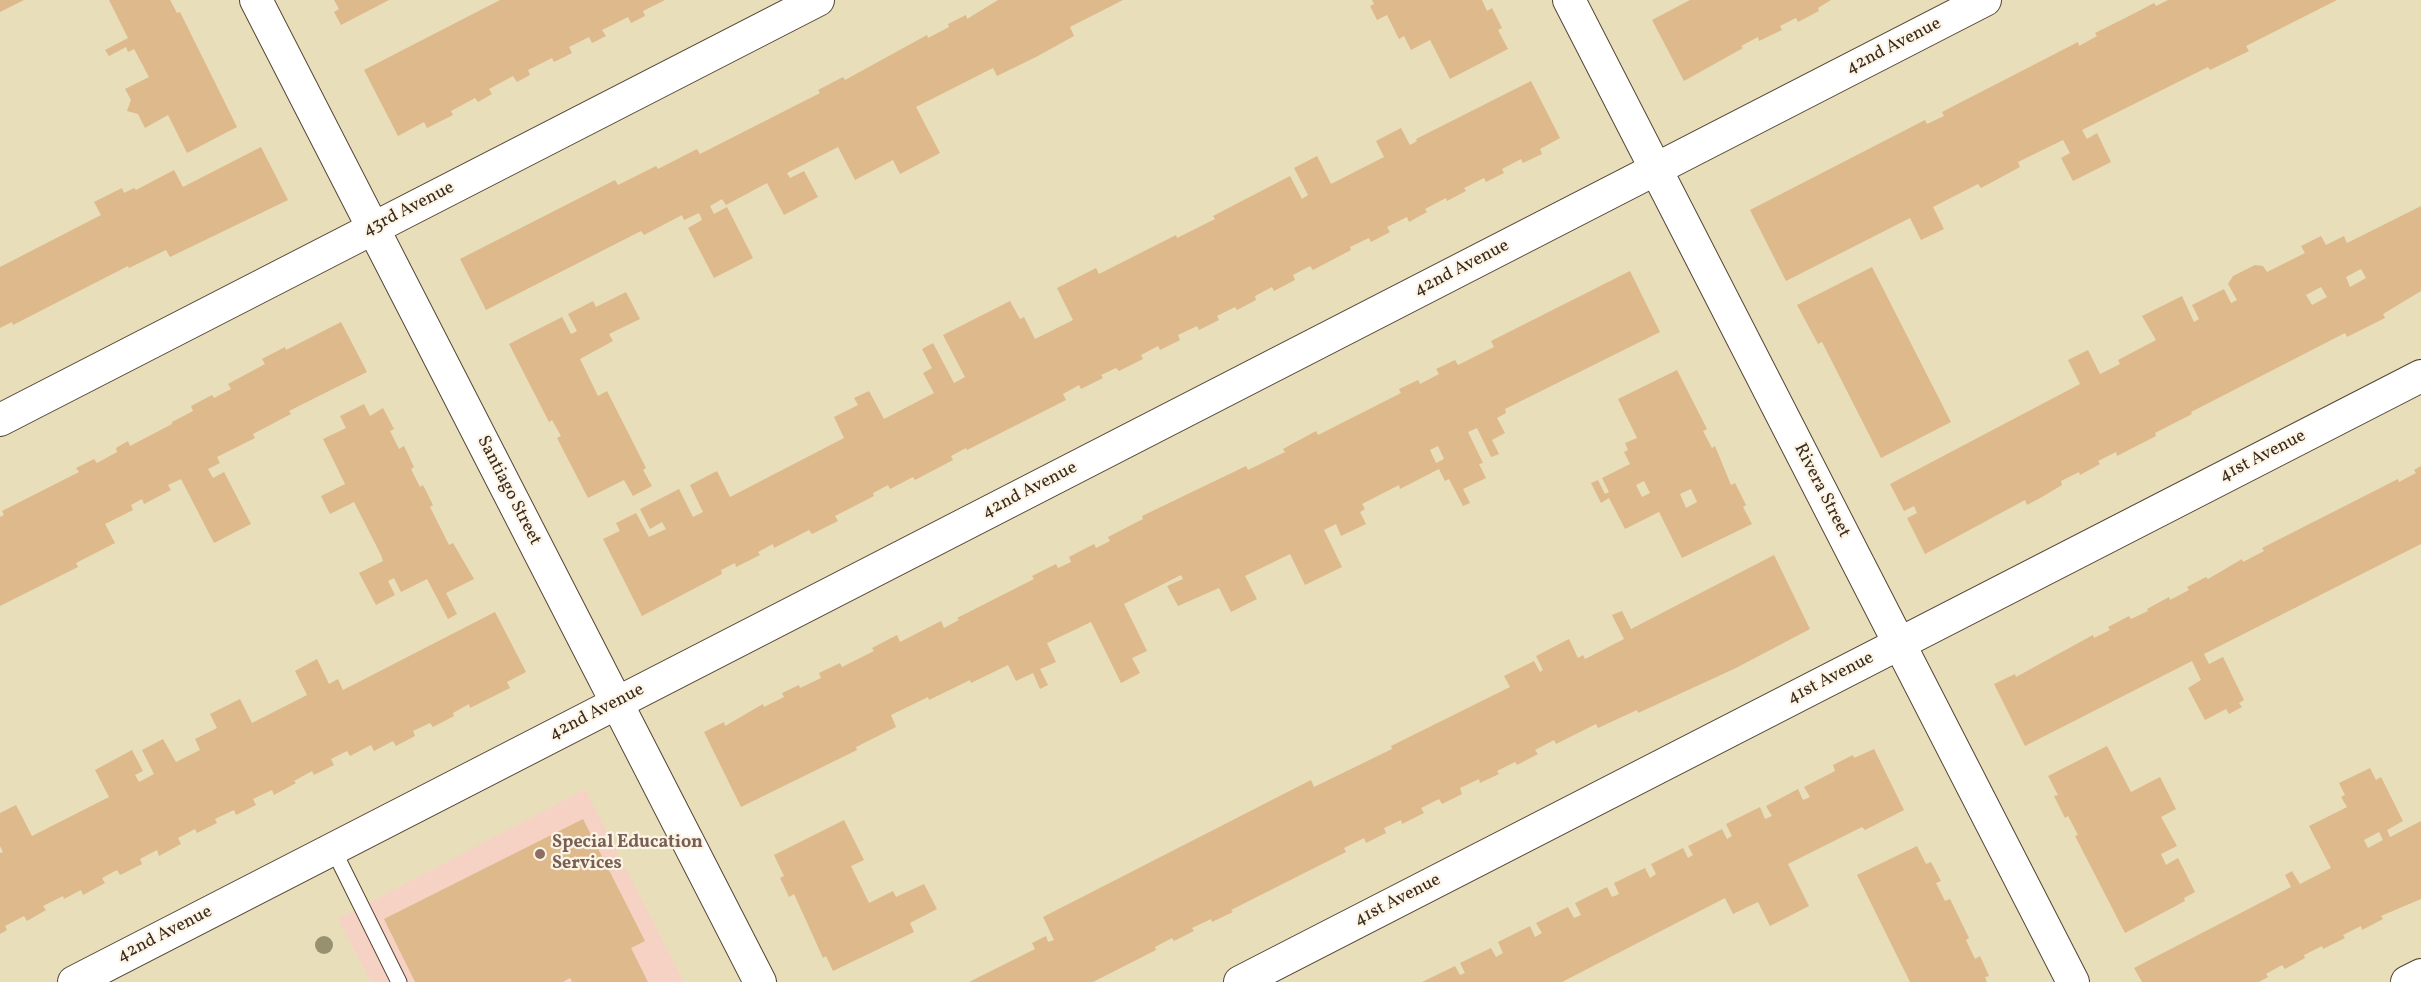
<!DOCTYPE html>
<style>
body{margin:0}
canvas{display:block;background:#e8deba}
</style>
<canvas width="2421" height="982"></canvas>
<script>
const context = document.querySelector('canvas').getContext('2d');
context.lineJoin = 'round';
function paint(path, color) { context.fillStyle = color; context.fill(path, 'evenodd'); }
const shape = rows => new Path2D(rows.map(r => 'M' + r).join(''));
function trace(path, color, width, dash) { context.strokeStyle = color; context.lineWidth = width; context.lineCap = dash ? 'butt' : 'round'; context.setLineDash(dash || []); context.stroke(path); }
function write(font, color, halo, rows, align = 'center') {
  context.font = font + ' Vollkorn,serif'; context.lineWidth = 4.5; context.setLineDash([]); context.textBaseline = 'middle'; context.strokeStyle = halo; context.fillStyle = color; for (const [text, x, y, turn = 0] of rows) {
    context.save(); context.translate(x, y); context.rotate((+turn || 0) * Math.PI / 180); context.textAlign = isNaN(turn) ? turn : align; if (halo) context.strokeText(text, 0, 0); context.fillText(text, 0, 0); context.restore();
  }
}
const built = shape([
 [585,789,684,982,371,982,338,919]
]);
const building = shape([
 [0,0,24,0,0,12],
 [109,0,170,0,177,13,180,12,237,127,187,153,168,115,145,128,138,114,127,111,131,100,125,89,149,77,134,49,128,52,126,47,109,56,105,50,128,38],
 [334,0,389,0,341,25,334,12,339,9],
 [500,0,665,0,643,11,645,16,631,23,628,17,602,30,606,36,592,43,589,37,569,47,572,53,554,62,552,58,528,70,530,75,517,82,513,76,489,89,492,94,478,102,475,98,451,111,453,115,427,128,424,122,398,136,364,70],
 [998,0,1123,0,1070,27,1074,36,1036,57,997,76,993,68,916,107,940,153,900,174,893,160,855,180,838,147,787,173,790,178,804,171,818,197,784,215,767,183,726,205,722,199,710,206,714,214,727,207,753,258,714,278,688,228,702,220,699,213,684,220,682,215,644,235,641,231,486,310,460,259,615,180,618,185,656,166,658,169,697,149,700,154,820,93,818,90,843,77,845,80,927,35,928,38,949,27,948,24,966,15,967,19],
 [1372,0,1482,0,1487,11,1492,8,1502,28,1498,30,1508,49,1450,79,1430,40,1411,50,1404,36,1399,39,1387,15,1377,20,1370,6,1374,4],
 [1690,0,1831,0,1818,8,1819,11,1798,22,1796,18,1780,26,1782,30,1759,41,1758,37,1741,46,1743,48,1684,81,1652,20],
 [2168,0,2337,0,2246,46,2249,51,2210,70,2208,67,2082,130,2087,139,2097,133,2111,162,2073,181,2061,158,2070,153,2063,140,2018,162,2020,167,1981,188,1978,184,1933,207,1944,229,1921,240,1910,218,1786,281,1750,210,1925,120,1927,124,1944,116,1942,112,2078,42,2079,46,2097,36,2095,33,2133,14,2154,3,2156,6],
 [1531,81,1560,138,1540,149,1542,154,1523,163,1521,159,1502,169,1504,173,1486,182,1484,178,1464,188,1466,191,1447,201,1446,198,1425,209,1427,212,1409,222,1407,217,1387,227,1390,232,1371,242,1369,238,1350,247,1351,250,1313,270,1310,266,1293,275,1295,280,1274,291,1272,287,1255,296,1256,300,1237,310,1235,307,1217,316,1219,320,1199,330,1197,326,1178,335,1180,340,1160,350,1158,346,1141,355,1143,359,1119,371,1116,368,1101,375,1103,378,1081,389,1079,385,1063,394,1066,400,967,450,966,448,951,456,953,460,915,480,913,477,890,489,888,485,873,493,874,496,835,516,838,521,812,534,809,530,774,548,773,544,758,552,760,555,736,567,735,563,721,570,722,574,642,616,603,539,620,531,616,523,636,513,649,537,666,529,662,522,650,529,640,509,679,489,693,517,703,512,690,485,717,471,730,497,844,438,834,417,858,405,854,398,869,391,884,419,934,393,923,373,932,368,922,349,933,343,954,383,965,377,943,335,1010,301,1020,319,1024,317,1035,339,1073,320,1057,288,1096,268,1099,274,1176,235,1177,238,1215,219,1213,216,1290,176,1302,199,1308,195,1294,168,1317,156,1331,184,1384,157,1376,141,1401,128,1410,145,1417,141,1416,139],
 [261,147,288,200,170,257,166,250,129,268,128,266,13,325,12,322,0,328,0,267,101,215,94,202,122,188,124,193,134,188,136,190,174,170,183,187],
 [2421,206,2421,291,2383,314,2385,318,2347,337,2345,333,2191,412,2192,414,2155,433,2156,436,2117,456,2116,452,2098,461,2100,464,2080,475,2079,472,2061,481,2062,485,2042,497,2027,505,2025,500,1925,554,1907,518,1917,513,1914,506,1904,511,1890,484,2080,384,2068,360,2088,350,2100,374,2120,364,2118,360,2156,340,2142,316,2182,296,2194,322,2199,319,2192,305,2224,289,2231,303,2237,300,2228,284,2233,276,2255,265,2263,266,2267,272,2305,253,2301,246,2321,236,2326,245,2344,236,2347,243],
 [2361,269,2366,278,2350,287,2346,277],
 [2321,287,2327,297,2312,305,2306,295],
 [1872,267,1951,422,1881,458,1822,342,1818,344,1797,305],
 [1630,271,1660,332,1505,409,1506,413,1497,418,1505,433,1492,440,1499,454,1491,457,1477,428,1468,432,1483,463,1479,464,1486,478,1463,489,1470,503,1463,506,1449,479,1445,481,1439,469,1400,489,1399,485,1362,504,1365,509,1360,512,1366,524,1341,536,1336,524,1324,530,1342,567,1305,585,1290,554,1245,576,1257,599,1231,612,1219,588,1178,606,1167,586,1183,579,1181,575,1124,604,1147,651,1132,658,1140,673,1121,683,1091,622,1047,643,1056,662,1040,669,1048,685,1040,689,1033,673,1016,681,1008,665,971,683,970,680,929,700,928,697,891,715,896,727,856,747,857,750,741,807,704,732,724,722,725,726,763,704,764,707,784,697,782,693,799,685,800,688,821,678,819,673,840,663,842,667,874,651,872,648,897,635,900,642,941,621,944,628,959,620,957,618,1034,579,1032,576,1056,564,1058,568,1071,562,1069,557,1094,544,1096,548,1110,541,1108,537,1143,519,1142,516,1246,466,1248,470,1285,452,1283,449,1316,431,1318,435,1326,431,1401,393,1399,389,1418,380,1420,384,1439,374,1436,369,1455,360,1458,365,1494,347,1491,341],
 [1438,446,1444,459,1436,463,1430,450],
 [626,292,640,319,609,334,613,341,580,359,598,396,607,391,646,468,643,470,652,486,633,496,624,480,588,498,557,438,561,436,552,420,549,422,509,344,562,317,571,334,577,331,568,314,593,301,596,307],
 [341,322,367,372,289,411,291,414,253,434,255,438,217,457,220,463,208,469,213,478,224,472,251,524,214,543,181,479,168,485,171,490,144,504,142,499,131,505,133,510,105,524,115,543,76,563,78,567,0,606,0,517,4,515,2,511,79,472,76,468,94,459,97,463,117,452,116,448,128,441,130,446,172,424,172,422,193,411,191,406,212,395,214,398,231,389,228,384,265,364,262,359,285,347,286,350],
 [1677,370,1707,429,1703,431,1712,448,1715,446,1731,485,1735,483,1746,505,1743,507,1752,524,1682,558,1659,512,1625,529,1609,498,1601,503,1591,483,1598,480,1605,494,1609,492,1602,478,1630,464,1624,452,1628,450,1625,443,1637,438,1618,399],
 [1644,481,1650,493,1642,497,1636,485],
 [1691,489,1697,502,1686,508,1680,494],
 [364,404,370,416,383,408,394,429,390,431,399,449,404,446,414,467,411,469,420,487,423,485,433,505,430,507,449,545,453,543,474,579,446,593,457,614,448,619,427,579,401,592,394,578,388,581,395,595,376,605,359,573,383,561,381,555,354,502,330,514,321,496,345,484,323,439,346,428,340,416],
 [2421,466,2421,544,2204,654,2209,664,2223,657,2244,700,2239,703,2242,707,2229,714,2226,709,2205,720,2188,688,2201,680,2192,661,2025,746,1994,684,2015,674,2016,677,2093,635,2094,638,2110,630,2108,627,2129,616,2131,619,2148,611,2147,609,2169,597,2170,600,2189,590,2187,587,2206,577,2208,579,2242,559,2243,562,2264,551,2262,548,2398,479,2399,482,2416,473,2414,470],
 [1774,555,1810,629,1736,668,1638,713,1637,710,1598,728,1596,724,1556,744,1554,740,1535,750,1538,754,1517,765,1515,762,1497,771,1499,774,1480,783,1479,779,1460,788,1462,794,1442,804,1439,799,1421,808,1424,813,1402,824,1401,820,1384,828,1386,833,1366,843,1364,838,1344,848,1346,852,1231,910,1233,912,1212,922,1211,919,1192,928,1194,931,1174,941,1172,938,1155,947,1156,950,1093,982,969,982,1035,949,1032,943,1046,936,1048,942,1054,940,1043,917,1311,780,1314,787,1392,749,1391,746,1510,687,1504,676,1534,661,1540,672,1543,670,1536,656,1569,639,1578,658,1583,655,1585,659,1624,639,1612,615,1622,611,1631,629],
 [495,612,526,672,507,682,510,688,470,708,469,704,453,713,454,716,433,727,430,723,413,731,415,736,396,746,393,741,374,751,371,745,350,756,347,751,331,759,334,765,314,775,312,771,294,781,296,783,274,795,272,790,253,799,256,805,236,815,234,810,215,819,217,823,197,833,195,829,178,838,181,844,159,856,157,850,140,859,142,864,120,875,117,870,102,878,105,883,83,895,81,890,64,899,63,896,43,906,46,910,27,921,24,916,5,926,7,930,0,934,0,853,3,852,0,846,0,813,16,805,32,836,109,797,95,770,132,750,143,771,135,775,139,782,154,774,142,750,163,739,176,762,200,750,195,739,217,728,210,714,240,699,252,723,307,695,295,671,317,659,329,684,338,679,343,690],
 [2107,746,2131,792,2160,777,2176,809,2161,817,2177,846,2161,854,2166,865,2178,858,2195,892,2184,898,2185,901,2125,933,2075,836,2078,835,2068,816,2065,818,2054,796,2058,795,2048,776],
 [1874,749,1904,810,1865,830,1862,827,1788,864,1809,906,1770,926,1758,902,1733,914,1725,898,1562,982,1422,982,1455,966,1460,975,1465,973,1460,963,1491,948,1496,957,1503,953,1498,942,1530,926,1535,937,1542,933,1536,923,1568,907,1574,918,1581,915,1575,903,1607,887,1612,897,1619,894,1614,883,1645,868,1650,878,1656,874,1651,864,1683,848,1688,858,1693,855,1688,846,1722,829,1727,839,1732,836,1726,824,1760,807,1765,819,1772,816,1766,806,1798,789,1803,800,1810,797,1804,787,1835,771,1833,765,1853,755,1854,758],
 [2370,768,2376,780,2381,777,2403,821,2387,830,2390,837,2421,821,2421,899,2381,916,2383,919,2362,930,2361,926,2343,935,2345,938,2323,949,2322,946,2304,955,2305,958,2285,969,2282,965,2266,974,2268,977,2259,982,2142,982,2134,968,2291,887,2285,875,2292,871,2300,884,2331,868,2309,826,2347,807,2341,797,2345,795,2339,783],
 [2379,832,2383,840,2368,848,2364,840],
 [583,819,645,941,631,948,648,982,572,982,570,978,563,982,415,982,384,919],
 [844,820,864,860,851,866,869,903,893,891,896,897,924,884,937,909,910,923,914,932,833,971,826,956,823,958,794,894,789,897,780,878,784,876,774,855],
 [1917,846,1926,864,1931,862,1941,881,1936,883,1945,901,1950,899,1969,938,1966,940,1975,959,1980,956,1989,976,1985,977,1987,982,1910,982,1857,875]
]);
const lane = shape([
 [333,849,399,982]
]);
const street = shape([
 [256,0,760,982],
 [1569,0,2073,982],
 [0,420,818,0],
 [74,982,1985,0],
 [1240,982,2421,376],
 [2407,982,2421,975]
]);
const trees = [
 [324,945]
];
const markers = [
 [540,854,6,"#8d6e63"]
];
const streetNames = [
 ["42nd Avenue",1894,47,-27],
 ["43rd Avenue",409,210,-27],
 ["42nd Avenue",1462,269,-27],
 ["41st Avenue",2263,457,-27],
 ["Santiago Street",508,491,63],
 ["42nd Avenue",1030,491,-27],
 ["Rivera Street",1821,491,63],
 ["41st Avenue",1831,679,-27],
 ["42nd Avenue",597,713,-27],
 ["41st Avenue",1398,901,-27],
 ["42nd Avenue",165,935,-27]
];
const educationNames = [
 ["Special Education",552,844],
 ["Services",552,865]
];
paint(built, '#f6d2c4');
paint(building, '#deb98b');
trace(lane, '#554535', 17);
trace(street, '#554535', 34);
trace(lane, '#fff', 15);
trace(street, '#fff', 32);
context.fillStyle = '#989170';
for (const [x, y] of trees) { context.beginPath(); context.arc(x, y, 9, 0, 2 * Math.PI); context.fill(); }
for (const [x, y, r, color] of markers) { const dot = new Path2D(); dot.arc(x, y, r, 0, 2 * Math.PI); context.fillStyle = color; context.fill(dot); trace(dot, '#fcf5e5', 2); }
write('18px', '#3b2a1e', '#fcf5e5', streetNames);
write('bold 18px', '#785e54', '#fcf5e5', educationNames, 'left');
</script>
